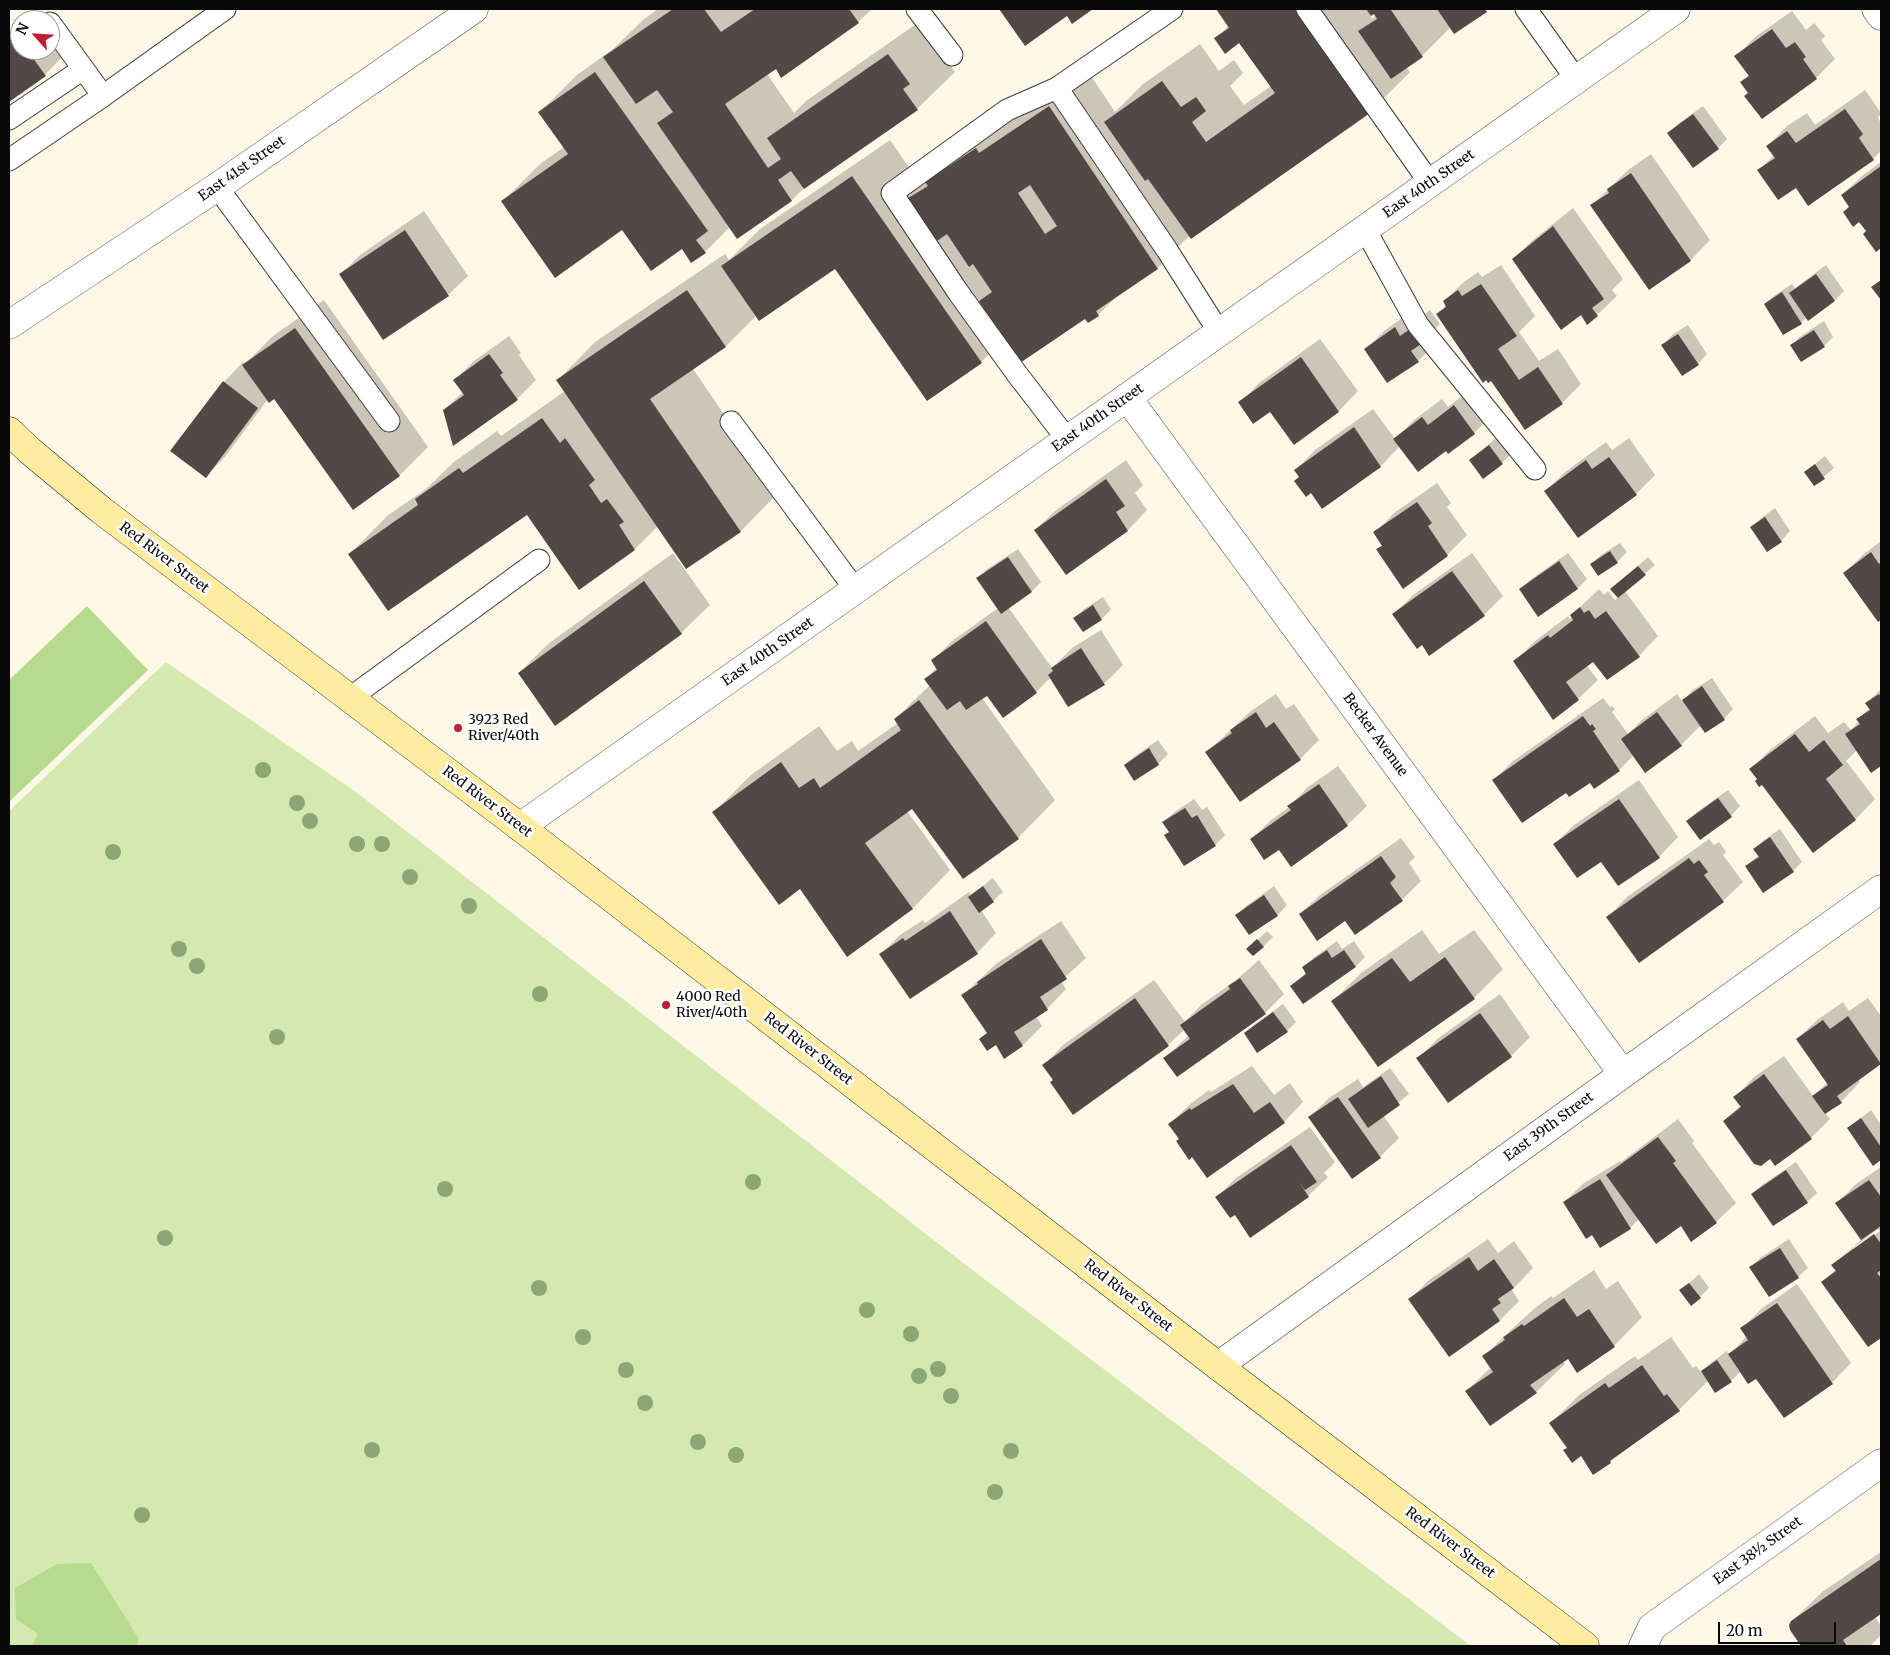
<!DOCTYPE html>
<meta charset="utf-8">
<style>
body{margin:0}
#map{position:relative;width:1890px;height:1655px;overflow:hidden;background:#fff8e6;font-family:Merriweather,serif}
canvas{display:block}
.frame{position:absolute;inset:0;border:10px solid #090909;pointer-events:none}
.north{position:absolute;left:10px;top:10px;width:50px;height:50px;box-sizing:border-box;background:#fff;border:1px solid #9d9d9d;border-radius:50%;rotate:296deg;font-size:14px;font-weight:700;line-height:20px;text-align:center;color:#090909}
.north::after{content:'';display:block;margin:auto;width:18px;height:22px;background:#bd1e33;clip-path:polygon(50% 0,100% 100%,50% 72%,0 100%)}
.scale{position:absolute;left:1718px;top:1622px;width:118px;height:22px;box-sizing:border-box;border:2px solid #090909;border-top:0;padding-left:6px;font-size:15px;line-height:18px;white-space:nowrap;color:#090909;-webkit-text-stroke:4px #fff;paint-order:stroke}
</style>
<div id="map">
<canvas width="1890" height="1655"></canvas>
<div class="frame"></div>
<div class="north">N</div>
<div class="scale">20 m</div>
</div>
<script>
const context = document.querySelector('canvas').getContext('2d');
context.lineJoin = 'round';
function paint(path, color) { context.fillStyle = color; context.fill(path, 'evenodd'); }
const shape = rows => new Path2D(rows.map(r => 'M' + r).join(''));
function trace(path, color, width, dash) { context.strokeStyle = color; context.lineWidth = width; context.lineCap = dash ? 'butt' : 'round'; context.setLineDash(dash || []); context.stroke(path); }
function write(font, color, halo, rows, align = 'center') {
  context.font = font + ' Merriweather,serif'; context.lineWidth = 5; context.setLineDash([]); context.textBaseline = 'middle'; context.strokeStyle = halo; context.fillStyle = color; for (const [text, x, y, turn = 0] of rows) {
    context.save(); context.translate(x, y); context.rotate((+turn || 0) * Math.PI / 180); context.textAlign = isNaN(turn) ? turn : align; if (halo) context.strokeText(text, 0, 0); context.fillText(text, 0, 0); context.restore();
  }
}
const green = shape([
 [166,662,356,792,975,1272,1471,1646,9,1646,9,811]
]);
const forest = shape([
 [87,606,148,670,9,802,9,680],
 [91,1563,139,1639,137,1646,32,1646,38,1634,16,1619,15,1588,57,1564]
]);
const shadow = shape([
 [658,9,872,9,858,22,767,74,794,113,806,101,926,17,941,52,955,72,917,109,804,188,792,200,737,237,730,227,705,252,682,248,622,228,503,201,540,164,564,147,540,112,577,75,613,49,643,20],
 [1001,9,1091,9,1072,22,1067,15,1025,44],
 [1217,9,1488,9,1451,27,1422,56,1406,67,1410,72,1372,110,1190,235,1158,268,1120,293,1098,315,1089,321,1086,317,1005,338,981,362,835,267,756,316,726,346,693,369,778,493,741,531,687,567,658,526,635,549,579,588,527,513,350,554,387,516,426,489,454,462,497,431,501,436,565,391,558,380,595,342,725,254,729,260,760,229,890,140,922,186,944,163,1087,70,1115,112,1143,84,1200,44,1219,71,1234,60,1243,73,1230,86,1244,105,1271,86,1240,41,1216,39,1229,25],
 [1374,12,1376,15,1372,19,1370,15],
 [1792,11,1806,30,1814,23,1825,36,1821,40,1835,59,1816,78,1749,93,1742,82,1749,75,1736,57,1755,37],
 [36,16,39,20,30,20],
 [20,27,20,50,50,50,50,35,64,55,45,75,9,101,9,35],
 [1865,90,1881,113,1878,118,1881,123,1881,151,1873,159,1808,204,1796,186,1759,170,1774,155,1768,146,1787,126,1807,113,1815,125],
 [1703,106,1727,139,1718,148,1668,133,1678,124],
 [1651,154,1710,240,1691,260,1649,288,1592,205,1628,170],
 [1881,162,1881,246,1876,250,1868,231,1842,195,1862,176],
 [1573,208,1623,279,1612,290,1617,296,1597,315,1581,314,1513,259,1533,240],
 [424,211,468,276,448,295,341,274,360,255],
 [1501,265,1535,316,1519,332,1539,361,1558,349,1581,384,1562,403,1492,379,1437,314,1447,305,1444,301,1464,282,1478,272,1482,277],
 [1826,265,1844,291,1835,300,1808,319,1807,317,1801,323,1765,304,1775,295,1792,284,1795,288],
 [324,300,428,447,400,475,354,508,274,398,268,399,225,457,206,476,224,382,243,362,245,364,273,336],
 [1415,309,1420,317,1430,310,1440,324,1431,332,1437,342,1418,361,1366,349,1385,330],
 [1824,321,1833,337,1824,346,1792,345,1801,336],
 [1688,325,1707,354,1698,364,1663,345,1672,335],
 [509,336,521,353,519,355,536,380,517,399,444,410,463,392,455,380,474,361],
 [1320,339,1358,391,1339,411,1294,443,1271,410,1240,403,1259,383],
 [1474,387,1494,413,1474,433,1449,452,1447,449,1400,446,1381,466,1322,507,1296,470,1315,450,1373,409,1395,439,1414,420,1442,399,1448,407],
 [1498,436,1511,454,1502,463,1471,460],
 [1629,438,1655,475,1636,494,1546,491,1565,472,1606,442,1612,450],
 [1825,456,1834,468,1814,485,1805,472],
 [1126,460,1143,485,1135,493,1147,510,1128,530,1066,573,1035,530,1055,511],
 [1437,483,1451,503,1447,507,1467,535,1447,555,1403,587,1377,550,1383,544,1375,533,1394,513],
 [1775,508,1790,531,1781,541,1752,527,1761,518],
 [1881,541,1881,618,1878,620,1844,573,1864,554],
 [1620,543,1627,552,1617,562,1598,574,1591,564,1601,555],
 [1018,549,1041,582,1032,591,1008,607,1052,668,1072,648,1101,630,1123,665,1104,684,1051,677,1036,692,987,694,982,698,1055,800,1018,838,913,807,907,811,950,870,913,908,848,955,800,888,714,812,751,775,819,726,837,751,852,741,858,751,898,723,895,719,930,685,926,679,937,667,933,660,952,641,998,608,978,579,987,569],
 [673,553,710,605,681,633,519,673,548,644],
 [1472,553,1503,596,1484,615,1422,644,1394,614,1413,595],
 [1568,553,1587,579,1578,588,1539,616,1521,589,1530,580],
 [1648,557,1655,565,1625,591,1658,636,1639,656,1594,661,1587,666,1598,680,1578,699,1514,662,1534,642,1568,616,1570,619,1573,617,1572,615,1599,589,1604,595,1608,591,1615,600,1619,597,1612,589],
 [1103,597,1111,609,1102,619,1083,630,1075,618,1084,609],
 [1712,678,1733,709,1724,719,1701,725,1681,745,1634,755,1619,770,1594,787,1590,781,1566,791,1494,780,1513,761,1603,698,1610,707,1612,706,1615,709,1612,712,1628,734,1642,720,1677,694,1682,701,1693,690],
 [1881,689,1881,764,1872,771,1857,750,1846,761,1875,799,1856,819,1813,851,1751,769,1770,750,1815,716,1828,733,1844,722,1851,730,1859,721,1858,719,1870,708,1867,703],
 [1276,694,1286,709,1294,704,1319,740,1300,759,1207,752,1251,711],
 [1158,740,1168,754,1158,764,1135,780,1125,765,1135,756],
 [1338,766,1367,806,1347,825,1291,865,1279,848,1251,840,1271,820,1289,807,1308,787],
 [1639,780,1678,837,1659,857,1601,860,1555,844,1574,825],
 [1728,790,1740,806,1731,816,1688,821,1697,812],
 [1194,799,1202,810,1207,807,1225,835,1215,845,1184,864,1170,831,1164,822,1173,813],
 [1780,829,1802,862,1793,871,1746,866,1759,855,1755,849,1764,840],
 [1401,838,1415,857,1409,863,1421,881,1402,900,1346,919,1300,914,1320,895],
 [1709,839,1714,845,1719,842,1726,852,1723,855,1743,882,1723,901,1608,917,1627,897],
 [993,878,1003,892,993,901,981,910,996,933,977,953,910,997,881,954,900,935,923,920,925,923,969,892,971,895],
 [1274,886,1287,905,1278,915,1249,934,1237,916,1246,906],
 [1061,921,1086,958,1061,981,1066,989,1047,1009,1036,1016,1042,1026,1023,1045,1005,1057,996,1043,981,1039,988,1032,963,995,997,963],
 [1422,930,1439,954,1474,930,1503,969,1474,998,1333,1001,1361,973],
 [1267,931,1273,937,1254,955,1248,949],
 [1337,941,1342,949,1354,941,1365,957,1356,966,1303,1003,1291,986,1307,972,1303,968,1313,958],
 [1259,960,1284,994,1265,1013,1165,1058,1189,1035,1185,1029,1168,1045,1054,1080,1044,1065,1063,1045,1154,980,1185,1022,1201,1005,1235,981],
 [1500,994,1530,1037,1511,1056,1418,1059,1437,1039],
 [1868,998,1881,1016,1881,1062,1858,1079,1860,1082,1841,1102,1825,1113,1830,1119,1811,1138,1770,1157,1724,1121,1741,1105,1735,1097,1754,1077,1784,1056,1813,1096,1828,1082,1797,1039,1817,1020,1843,1002,1849,1011],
 [1283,1004,1296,1022,1287,1031,1245,1033,1255,1024],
 [1252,1066,1274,1095,1290,1083,1303,1102,1284,1122,1170,1124,1189,1105,1209,1090,1211,1092],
 [1390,1068,1409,1094,1383,1115,1399,1138,1380,1157,1310,1117,1329,1098,1358,1079,1363,1087],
 [1871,1110,1881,1125,1881,1159,1874,1164,1848,1128],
 [1678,1119,1694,1141,1692,1143,1736,1203,1716,1222,1692,1240,1681,1225,1639,1219,1630,1228,1601,1247,1593,1234,1564,1202,1584,1183,1620,1161,1621,1162],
 [1310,1127,1335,1162,1324,1173,1328,1177,1308,1196,1235,1213,1217,1197,1236,1178],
 [1796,1162,1817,1193,1807,1202,1752,1194,1762,1185],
 [1881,1167,1881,1336,1869,1345,1823,1282,1836,1269,1833,1265,1862,1239,1837,1203,1856,1184],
 [1878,1229,1880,1231,1853,1251,1853,1248],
 [1488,1239,1498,1253,1514,1241,1533,1268,1512,1290,1519,1301,1500,1320,1449,1356,1410,1299,1429,1280],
 [1789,1239,1808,1268,1798,1277,1751,1268,1760,1258],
 [1594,1270,1606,1289,1618,1281,1642,1317,1614,1346,1568,1357,1563,1361,1565,1364,1536,1392,1467,1391,1491,1367,1484,1356,1513,1328,1535,1308,1551,1296,1553,1298],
 [1699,1274,1709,1288,1700,1297,1681,1291],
 [1797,1284,1851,1363,1832,1383,1756,1377,1741,1371,1731,1381,1708,1381,1679,1410,1621,1451,1610,1462,1581,1455,1568,1447,1551,1423,1579,1395,1635,1356,1638,1360,1671,1337,1693,1368,1696,1366,1701,1372,1712,1362,1727,1351,1729,1355,1747,1336,1742,1329,1761,1309],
 [1881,1552,1881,1612,1875,1617,1881,1626,1881,1635,1870,1646,1802,1646,1791,1630,1792,1621,1822,1592]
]);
const building = shape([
 [673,9,704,9,721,32,755,9,849,9,859,23,781,78,776,69,725,104,768,168,781,159,767,138,888,54,910,84,903,89,918,110,804,189,791,171,778,180,792,201,737,239,657,123,673,112,657,90,636,104,603,57],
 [999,9,1093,9,1072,24,1067,16,1025,46],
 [1216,9,1301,9,1373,111,1191,239,1148,179,1145,181,1104,122,1162,81,1181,107,1196,97,1206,111,1192,122,1206,142,1275,93,1239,43,1225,54,1214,38,1229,28],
 [1366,9,1393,9,1391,10,1423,57,1391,79,1358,31,1377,19,1374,14,1371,16],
 [1437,9,1485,9,1487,12,1454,34],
 [1772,29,1786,48,1795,42,1806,57,1803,59,1817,79,1762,119,1744,96,1748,93,1740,82,1749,76,1734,56],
 [16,34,20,40,20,50,27,50,46,76,9,102,9,39],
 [595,72,708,231,696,240,706,253,691,263,682,249,651,271,622,230,555,278,501,201,568,154,538,112],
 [1049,106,1158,269,1096,311,1099,316,1088,323,1085,319,1020,363,979,301,992,292,973,264,969,267,947,234,934,243,905,200,928,186,925,182,976,148,979,153],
 [1030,185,1057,226,1045,234,1018,193],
 [1845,109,1863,134,1859,138,1874,160,1808,206,1796,188,1778,200,1757,170,1775,158,1766,146,1787,131,1796,143],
 [1693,114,1719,149,1693,168,1667,133],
 [1881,166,1881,248,1876,252,1863,234,1866,231,1859,222,1853,227,1843,212,1849,207,1841,195],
 [1631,173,1691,261,1649,290,1590,205,1609,193,1607,189],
 [852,176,982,363,927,401,835,269,759,321,721,266],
 [1553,226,1604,299,1592,308,1598,316,1587,325,1581,315,1561,330,1512,259],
 [405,230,449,296,383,340,339,274],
 [1816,274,1835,301,1808,321,1789,293],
 [1881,280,1881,300,1871,287],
 [1481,284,1517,336,1498,349,1519,380,1538,367,1563,404,1525,430,1491,381,1488,383,1486,380,1483,383,1436,314,1446,307,1443,301,1458,290,1462,296],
 [687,290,726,347,650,399,741,532,686,569,556,380],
 [1782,292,1802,324,1783,335,1764,304],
 [1395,327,1400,336,1410,329,1421,344,1411,351,1419,362,1387,383,1364,349],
 [295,328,400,476,353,510,274,399,269,403,242,365],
 [1814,330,1825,347,1801,362,1790,345],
 [1678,334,1699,365,1682,376,1661,345],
 [489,354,503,373,500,375,518,400,453,446,443,410,464,395,453,380],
 [1301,357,1339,412,1294,445,1270,412,1253,424,1238,402],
 [223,381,258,408,206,478,170,451],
 [1454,405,1475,434,1448,454,1446,451,1418,472,1393,439,1422,417,1428,425],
 [542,418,560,443,565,438,595,480,589,485,601,503,607,499,624,522,619,525,635,550,579,590,527,515,388,611,348,554,418,505,415,499,459,468,463,473],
 [1354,427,1381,467,1322,509,1311,493,1306,497,1294,481,1299,477,1294,470],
 [1489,445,1503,464,1483,479,1469,460],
 [1609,457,1637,495,1578,538,1544,491,1586,460,1592,469],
 [1815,464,1825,479,1814,486,1804,472],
 [1106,479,1125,506,1116,512,1128,531,1066,575,1034,530],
 [1417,502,1432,523,1428,526,1448,556,1403,589,1376,549,1382,546,1373,532],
 [1765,517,1782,542,1767,552,1750,527],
 [1610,551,1618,563,1598,576,1590,564],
 [1871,552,1879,564,1881,562,1881,620,1878,622,1843,573],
 [1008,557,1032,592,1001,614,976,578],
 [1559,561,1578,589,1538,617,1519,589],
 [1638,566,1646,575,1618,598,1610,589],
 [1452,571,1485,616,1429,656,1422,645,1417,649,1392,614],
 [644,581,682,634,555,726,518,673],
 [1093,605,1102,620,1083,632,1073,618],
 [1580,607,1584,613,1589,610,1595,619,1606,611,1640,657,1607,680,1593,662,1566,682,1579,700,1553,720,1513,661,1548,635,1550,638,1573,620,1570,615],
 [986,621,1037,693,1003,718,987,696,966,710,960,701,947,710,924,679,937,670,931,660],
 [1081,648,1105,685,1068,707,1048,675,1053,671,1051,668],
 [1702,686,1725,720,1705,733,1682,700],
 [1879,694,1881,697,1881,766,1871,773,1845,734,1860,724,1856,719,1870,710,1865,703],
 [919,700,1019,839,963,879,912,809,865,843,913,909,847,957,800,889,779,905,712,812,781,762,799,788,814,778,820,788,901,730,894,719],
 [1256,712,1266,728,1274,722,1301,760,1240,802,1205,752,1232,733,1230,730],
 [1657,712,1682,746,1645,773,1621,739],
 [1583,716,1590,726,1592,724,1596,729,1593,731,1620,771,1594,789,1590,783,1569,797,1566,793,1522,823,1492,780],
 [1795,734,1809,752,1824,740,1843,765,1826,779,1856,820,1813,853,1762,785,1759,787,1755,781,1757,779,1749,769],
 [1149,748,1159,765,1134,781,1124,765],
 [1319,784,1348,826,1291,867,1279,850,1264,860,1250,839,1291,810,1287,806],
 [1718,798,1732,817,1700,840,1686,821],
 [1619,799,1660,858,1618,886,1601,862,1577,878,1553,844],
 [1185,808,1192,818,1197,815,1216,846,1184,866,1164,835,1169,832,1162,822],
 [1770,837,1794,872,1763,893,1745,866,1759,857,1753,849],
 [1381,856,1396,877,1390,883,1403,901,1355,935,1345,921,1317,941,1299,914],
 [1689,858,1694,864,1699,860,1708,872,1704,875,1724,902,1639,963,1606,917],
 [983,886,994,902,979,913,968,897],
 [1264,895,1278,916,1249,935,1235,915],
 [950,911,978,954,910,999,879,954,903,938,905,941],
 [1041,939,1067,979,1040,997,1048,1010,1014,1032,1023,1046,1004,1059,996,1045,987,1051,979,1039,987,1033,961,995,978,984,977,982],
 [1257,939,1264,947,1253,956,1246,949],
 [1327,950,1332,958,1344,950,1356,967,1303,1004,1290,986,1306,974,1302,967],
 [1445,957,1475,999,1378,1067,1331,1001,1392,958,1410,982],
 [1240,978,1266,1014,1177,1077,1163,1058,1190,1039,1180,1025,1230,989,1228,986],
 [1135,998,1169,1046,1073,1115,1050,1082,1053,1080,1042,1065],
 [1273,1012,1288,1032,1257,1053,1244,1033],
 [1480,1013,1512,1057,1448,1103,1416,1058],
 [1848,1016,1881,1064,1837,1096,1842,1103,1825,1114,1812,1096,1828,1085,1796,1039,1823,1020,1830,1029],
 [1764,1074,1812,1139,1775,1166,1770,1159,1761,1166,1754,1164,1723,1121,1741,1107,1733,1097],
 [1381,1076,1400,1105,1368,1128,1348,1099],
 [1233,1084,1254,1113,1270,1102,1285,1123,1207,1178,1192,1157,1189,1160,1176,1141,1179,1139,1168,1124,1190,1108,1191,1110],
 [1338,1097,1381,1158,1352,1179,1308,1117],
 [1861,1118,1881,1147,1881,1160,1873,1166,1847,1128],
 [1658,1137,1676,1161,1673,1163,1717,1223,1691,1242,1681,1226,1656,1244,1606,1175],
 [1291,1145,1317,1182,1305,1190,1299,1182,1309,1197,1250,1238,1235,1215,1230,1218,1215,1197],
 [1786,1170,1808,1203,1773,1226,1751,1194],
 [1600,1179,1631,1229,1600,1248,1592,1235,1586,1239,1563,1202],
 [1869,1180,1881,1197,1881,1226,1861,1240,1835,1203],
 [1874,1234,1881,1244,1881,1270,1877,1273,1881,1278,1881,1338,1868,1347,1821,1282,1836,1271,1831,1265],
 [1780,1248,1799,1278,1769,1297,1749,1267],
 [1469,1257,1478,1271,1494,1259,1514,1288,1498,1299,1501,1303,1492,1309,1500,1321,1449,1357,1408,1299],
 [1689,1283,1701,1298,1691,1306,1679,1290],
 [1564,1298,1577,1317,1589,1309,1615,1347,1577,1373,1568,1359,1530,1385,1537,1393,1490,1426,1465,1391,1493,1372,1482,1356,1505,1340,1503,1337,1505,1336,1522,1324,1524,1326],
 [1777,1303,1833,1384,1784,1418,1756,1379,1748,1384,1728,1354,1748,1340,1740,1328],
 [1717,1360,1732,1382,1715,1393,1701,1371],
 [1642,1365,1664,1396,1667,1394,1680,1411,1610,1461,1611,1463,1593,1475,1581,1456,1572,1463,1563,1450,1567,1448,1549,1423,1605,1383,1609,1388],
 [1881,1559,1881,1614,1843,1640,1847,1646,1801,1646,1790,1630,1789,1625,1791,1621]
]);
const service = shape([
 [917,9,952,55],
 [1172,9,1057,88,1167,250,1219,332],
 [1307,9,1430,183],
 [1526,9,1576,79],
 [50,23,103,96,225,9],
 [1057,88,1007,110,892,193,958,292,1017,374,1067,439],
 [9,119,83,69],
 [9,160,103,96],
 [217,187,389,421],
 [1365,229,1418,325,1535,469],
 [731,422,855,589],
 [350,698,539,560]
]);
const minor = shape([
 [1876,9,1881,16],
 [1127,397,1623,1074],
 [520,827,1676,9],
 [1218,1366,1623,1074,1881,889]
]);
const tertiary = shape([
 [9,325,217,187,474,9],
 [1643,1646,1652,1627,1881,1463]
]);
const secondary = shape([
 [9,431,30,451,101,510,520,827,1218,1366,1585,1646]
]);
const trees = [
 [263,770],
 [297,803],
 [310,821],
 [357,844],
 [382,844],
 [113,852],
 [410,877],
 [469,906],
 [179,949],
 [197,966],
 [540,994],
 [277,1037],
 [753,1182],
 [445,1189],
 [165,1238],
 [539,1288],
 [867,1310],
 [911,1334],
 [583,1337],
 [938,1369],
 [626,1370],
 [919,1376],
 [951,1396],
 [645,1403],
 [698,1442],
 [372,1450],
 [1011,1451],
 [736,1455],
 [995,1492],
 [142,1515]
];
const markers = [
 [458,728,5,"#bd1e33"],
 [666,1005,5,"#bd1e33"]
];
const streetNames = [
 ["East 41st Street",242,169,-35],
 ["East 40th Street",1429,184,-35],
 ["East 40th Street",1098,418,-35],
 ["Red River Street",164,558,37],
 ["East 40th Street",768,652,-35],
 ["Becker Avenue",1375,735,54],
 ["Red River Street",487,802,37],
 ["Red River Street",808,1049,38],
 ["East 39th Street",1549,1127,-36],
 ["Red River Street",1128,1296,38],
 ["Red River Street",1450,1543,37],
 ["East 38½ Street",1758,1551,-36]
];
const poiNames = [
 ["3923 Red",468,720],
 ["River/40th",468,736],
 ["4000 Red",676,997],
 ["River/40th",676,1013]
];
paint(green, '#d3e9af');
paint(forest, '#b7db8e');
paint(shadow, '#0003');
paint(building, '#524946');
trace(service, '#3c3c3c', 23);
trace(minor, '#3c3c3c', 29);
trace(tertiary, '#3c3c3c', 29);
trace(secondary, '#2b2b2b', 29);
trace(service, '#fff', 21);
trace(minor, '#fff', 28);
trace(tertiary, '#fff', 28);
trace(secondary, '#ffeca1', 28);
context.fillStyle = '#8ca675';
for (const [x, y] of trees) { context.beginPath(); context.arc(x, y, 8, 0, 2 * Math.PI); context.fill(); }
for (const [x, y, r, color] of markers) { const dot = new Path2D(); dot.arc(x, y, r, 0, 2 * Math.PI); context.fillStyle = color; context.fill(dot); trace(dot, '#fff', 2); }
write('14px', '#090909', '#fff', streetNames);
write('14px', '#090909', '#fff', poiNames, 'left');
</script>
